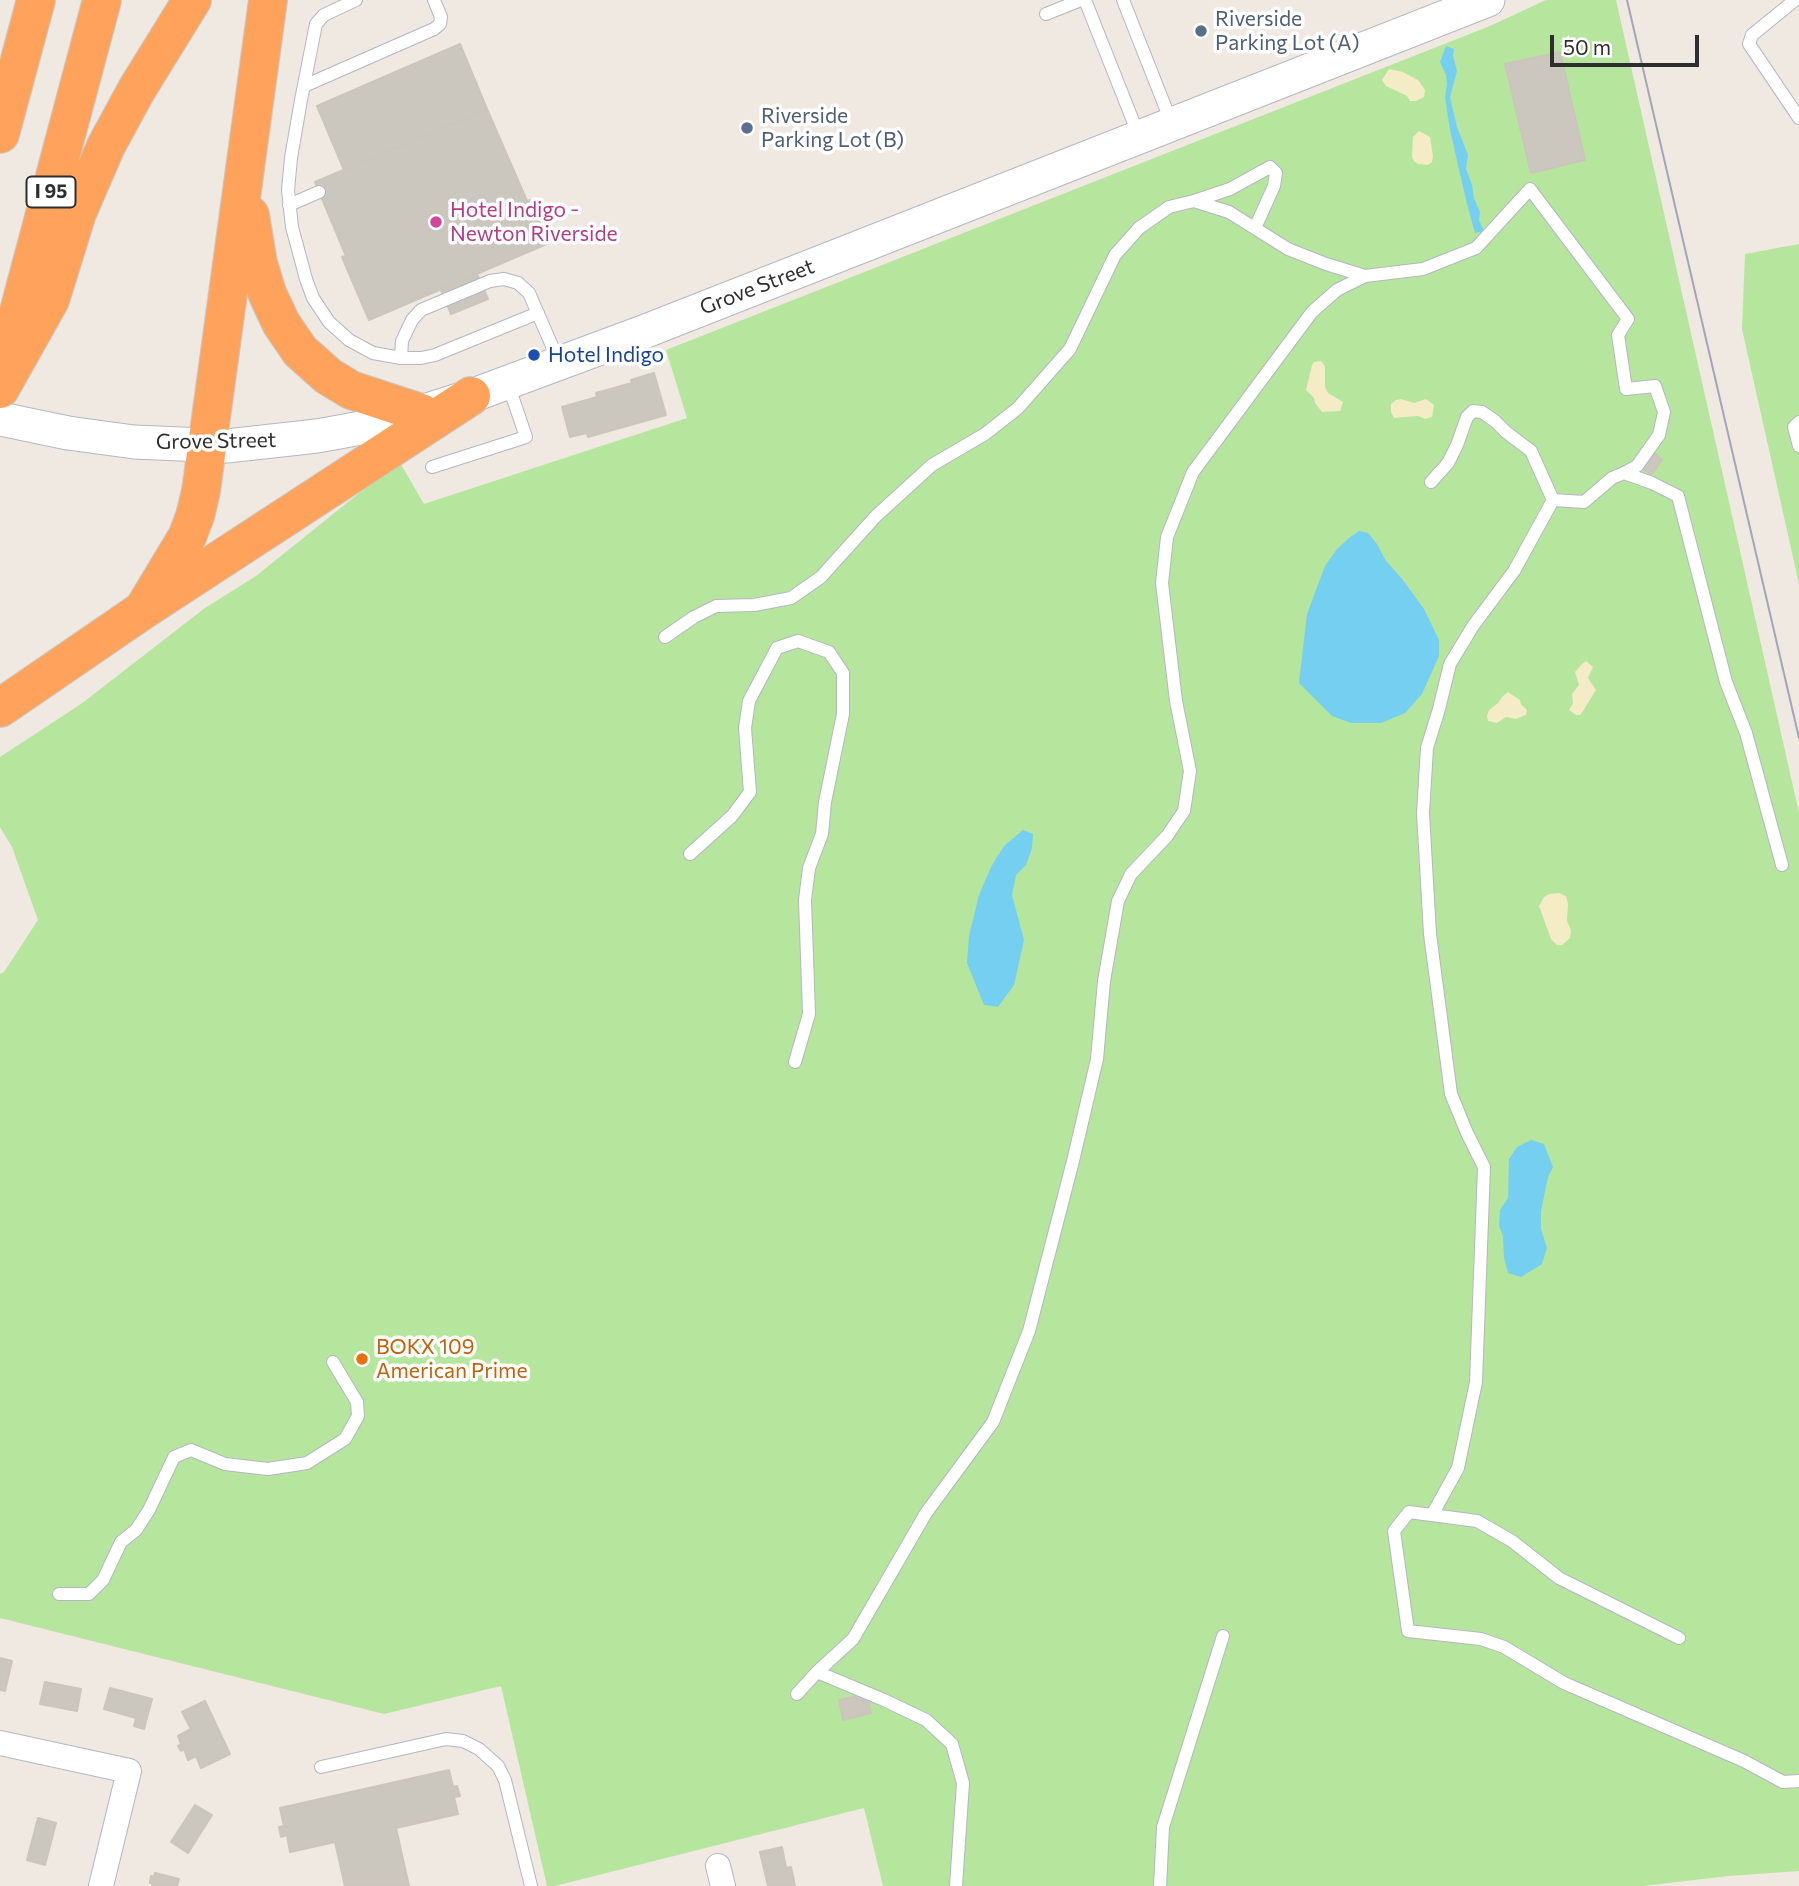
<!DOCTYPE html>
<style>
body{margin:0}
#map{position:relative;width:1799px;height:1886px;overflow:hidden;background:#efe9e1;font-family:Commissioner,sans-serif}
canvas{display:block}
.scale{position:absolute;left:1550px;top:35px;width:149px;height:32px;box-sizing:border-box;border:4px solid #2e2e2e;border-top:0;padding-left:9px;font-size:21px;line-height:24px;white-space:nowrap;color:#2e2e2e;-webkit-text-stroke:5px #fff;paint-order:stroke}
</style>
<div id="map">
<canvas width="1799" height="1886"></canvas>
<div class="scale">50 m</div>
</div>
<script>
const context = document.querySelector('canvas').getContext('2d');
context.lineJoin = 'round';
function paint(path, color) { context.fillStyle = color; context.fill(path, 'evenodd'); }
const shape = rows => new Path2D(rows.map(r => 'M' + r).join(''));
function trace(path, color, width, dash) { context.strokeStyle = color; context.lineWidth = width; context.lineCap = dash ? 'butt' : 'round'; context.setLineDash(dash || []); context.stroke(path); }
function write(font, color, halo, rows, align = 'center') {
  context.font = font + ' Commissioner,sans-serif'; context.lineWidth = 7; context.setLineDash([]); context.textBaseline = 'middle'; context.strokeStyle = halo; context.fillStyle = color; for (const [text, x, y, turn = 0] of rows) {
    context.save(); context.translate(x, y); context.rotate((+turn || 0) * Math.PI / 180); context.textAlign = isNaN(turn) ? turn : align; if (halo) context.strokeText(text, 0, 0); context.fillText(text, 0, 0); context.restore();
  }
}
const green = shape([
 [1546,0,1616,0,1799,813,1799,1871,1728,1876,1643,1886,883,1886,864,1808,555,1886,547,1886,501,1686,384,1714,0,1618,0,974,4,972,38,920,12,847,0,827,0,757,81,704,205,608,256,576,399,461,424,504,687,418,666,350,1490,26],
 [1799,244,1799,584,1742,329,1745,254]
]);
const sand = shape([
 [1389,69,1403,72,1418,80,1425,90,1424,97,1416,101,1410,101,1407,96,1386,86,1382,80],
 [1419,131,1430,137,1433,156,1432,162,1428,165,1418,164,1414,161,1412,157,1413,137],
 [1321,361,1325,366,1325,387,1328,393,1343,402,1340,411,1322,412,1315,403,1314,398,1306,390,1312,365,1314,362],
 [1401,399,1414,403,1426,399,1434,405,1432,417,1425,419,1418,416,1394,418,1391,412,1391,404,1396,400],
 [1586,661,1593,667,1588,678,1596,690,1583,711,1580,715,1576,715,1569,710,1573,703,1572,694,1579,685,1575,672,1582,664],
 [1508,692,1520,700,1521,704,1527,710,1526,715,1516,719,1506,717,1497,723,1488,721,1487,716,1489,710,1498,703,1503,696],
 [1559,893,1566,896,1568,904,1567,921,1571,930,1570,938,1562,945,1557,945,1551,939,1539,906,1544,897,1549,894]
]);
const water = shape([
 [1446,46,1454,49,1453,56,1457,71,1450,97,1457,127,1468,155,1466,169,1472,185,1474,198,1480,212,1479,220,1484,231,1475,233,1467,204,1450,130,1445,97,1447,84,1446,75,1440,62],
 [1359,531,1368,533,1377,544,1386,561,1403,580,1424,609,1439,640,1439,656,1422,694,1405,713,1381,723,1351,723,1332,716,1299,683,1307,614,1325,566,1337,549,1349,538],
 [1023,830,1033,834,1032,848,1026,865,1016,875,1012,895,1024,940,1014,985,998,1007,984,1005,967,963,969,936,979,895,991,867,1004,846],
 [1531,1140,1544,1144,1553,1167,1548,1177,1541,1211,1541,1229,1547,1248,1542,1264,1521,1277,1508,1273,1504,1258,1503,1236,1499,1226,1500,1210,1508,1198,1509,1159,1517,1147]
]);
const building = shape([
 [460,44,487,109,344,170,317,106,460,44],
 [1560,52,1585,160,1531,173,1505,64,1560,52],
 [487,109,527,201,530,200,549,243,369,320,342,257,346,256,315,182,487,109],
 [477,274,488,299,451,314,441,290,477,274],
 [654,373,666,415,588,437,587,433,570,437,562,407,597,397,596,393,632,383,631,380,654,373],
 [1654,453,1662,460,1651,475,1642,468,1654,453],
 [0,1658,12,1661,5,1691,0,1690,0,1658],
 [45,1682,81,1689,77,1711,40,1704,45,1682],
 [110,1688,152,1699,144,1729,134,1726,136,1718,104,1709,110,1688],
 [867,1694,871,1713,843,1720,839,1700,867,1694],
 [205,1701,230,1754,201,1768,196,1756,188,1760,184,1749,181,1751,178,1746,181,1744,178,1736,191,1729,182,1712,205,1701],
 [449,1770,453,1787,457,1786,460,1796,454,1797,458,1814,396,1828,409,1886,345,1886,335,1842,290,1852,287,1835,281,1837,279,1827,284,1826,280,1808,449,1770],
 [195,1805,212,1815,188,1853,171,1842,195,1805],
 [38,1818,56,1823,45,1865,27,1860,38,1818],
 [782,1847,786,1868,791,1867,795,1886,768,1886,760,1852,782,1847],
 [155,1873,179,1879,177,1886,152,1886,153,1883,150,1883,151,1876,154,1877,155,1873]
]);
const service = shape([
 [356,0,324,15,316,24,301,100,291,158,288,190,292,227,306,279,313,298,329,322,349,340,373,353,401,358,421,358,435,355,538,313],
 [1085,0,1139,136],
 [1123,0,1172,124],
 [1795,0,1752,35,1749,44,1799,118],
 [1046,14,1081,0],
 [304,86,434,29,440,24,441,17,434,0],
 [1194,201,1230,189,1270,167,1276,173,1274,186,1255,228],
 [289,205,319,192],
 [401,358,402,341,412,320,421,310,490,281,504,279,518,283,529,293,559,362],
 [1799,422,1794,427,1799,446],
 [432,467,526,437,508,384],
 [1431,482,1448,463,1457,445,1467,417,1473,411,1482,412,1495,421,1506,432,1531,451,1553,500],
 [665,637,694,617,716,606,754,605,791,598,821,577,876,516,932,465,985,434,1018,408,1070,349,1115,255,1139,228,1169,207,1194,201,1229,212,1288,249,1326,264,1365,276],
 [690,854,732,816,750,792,745,728,749,701,777,648,798,641,829,652,843,673,843,714,825,802,822,834,809,868,805,900,809,1014,795,1062],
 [1432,1515,1458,1468,1476,1382,1484,1167,1467,1133,1451,1094,1430,934,1423,813,1427,748,1439,709,1450,664,1473,626,1514,571,1553,500,1584,502,1612,478,1624,473,1652,483,1678,496,1726,682,1746,733,1782,865],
 [59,1594,89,1594,103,1580,121,1542,136,1530,149,1510,174,1457,191,1450,225,1464,268,1469,307,1463,345,1439,358,1416,357,1402,333,1362],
 [1679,1638,1559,1578,1512,1541,1477,1521,1409,1512,1394,1531,1408,1631,1481,1639,1504,1647,1564,1683,1744,1761,1783,1782,1799,1781],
 [817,1672,884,1700,926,1720,952,1744,963,1783,956,1886],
 [797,1694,817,1672,853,1639,926,1513,993,1422,1029,1331,1073,1161,1097,1059,1104,981,1118,901,1131,874,1167,836,1184,811,1190,771,1176,701,1162,583,1167,537,1193,472,1312,312,1337,290,1365,276,1423,269,1476,248,1530,189,1628,319,1618,335,1626,389,1655,386,1664,412,1659,435,1637,466,1624,473],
 [321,1767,446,1739,463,1741,479,1749,498,1766,505,1780,531,1886],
 [1160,1886,1163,1827,1223,1636]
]);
const minor = shape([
 [0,1743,129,1771,101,1886],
 [718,1866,723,1886]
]);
const secondary = shape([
 [0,419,68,433,134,442,227,446,317,436,361,428,409,416,471,396,646,331,1488,0]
]);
const motorway = shape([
 [0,134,36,0],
 [250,215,258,263,267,293,281,323,300,351,328,376,351,390,421,413],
 [11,341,102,0],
 [0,389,50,300,77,213,106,146,137,89,192,0],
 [143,610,187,537,195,516,201,491,268,0],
 [0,708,143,610,471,396]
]);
const tram = shape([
 [1627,0,1799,738]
]);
const markers = [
 [1201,31,7,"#5c6f8a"],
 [747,128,7,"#5c6f8a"],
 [436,222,7,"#d1479c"],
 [534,355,7,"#1a4fb4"],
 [362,1359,7,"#e8710a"]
];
const shields = [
 [51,192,49]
];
const shieldNames = [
 ["I 95",51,192]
];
const serviceNames = [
 ["Riverside",1215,19],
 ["Parking Lot (A)",1215,43],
 ["Riverside",761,116],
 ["Parking Lot (B)",761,140]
];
const hotelNames = [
 ["Hotel Indigo -",450,210],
 ["Newton Riverside",450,234]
];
const streetNames = [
 ["Grove Street",757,287,-21],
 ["Grove Street",216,441,-1]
];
const transitNames = [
 ["Hotel Indigo",548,355]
];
const foodNames = [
 ["BOKX 109",376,1347],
 ["American Prime",376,1371]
];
paint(green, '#b6e59e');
paint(sand, '#f3ecc5');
paint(water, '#75cff0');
paint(building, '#cbc7bf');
trace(building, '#cbc5ba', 2);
trace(service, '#b4b7c1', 14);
trace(minor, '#b4b7c1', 26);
trace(secondary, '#b4b7c1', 35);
trace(motorway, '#c9c9c9', 40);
trace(service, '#fff', 12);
trace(minor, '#fff', 24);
trace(secondary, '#fff', 33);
trace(motorway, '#ffa35c', 38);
trace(tram, '#a3a6b8', 2);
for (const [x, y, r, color] of markers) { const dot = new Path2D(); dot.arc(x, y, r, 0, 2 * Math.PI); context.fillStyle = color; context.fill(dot); trace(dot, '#fff', 2.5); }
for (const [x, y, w] of shields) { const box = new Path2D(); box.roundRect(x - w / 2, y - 15.5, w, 31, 5); context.fillStyle = '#fff'; context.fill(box); trace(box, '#2e2e2e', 2); }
write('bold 19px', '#2e2e2e', null, shieldNames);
write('21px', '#4e5e75', '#fff', serviceNames, 'left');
write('21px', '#b23c85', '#fff', hotelNames, 'left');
write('21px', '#2e2e2e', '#fff', streetNames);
write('21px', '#164399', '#fff', transitNames, 'left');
write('21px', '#c56008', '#fff', foodNames, 'left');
</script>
